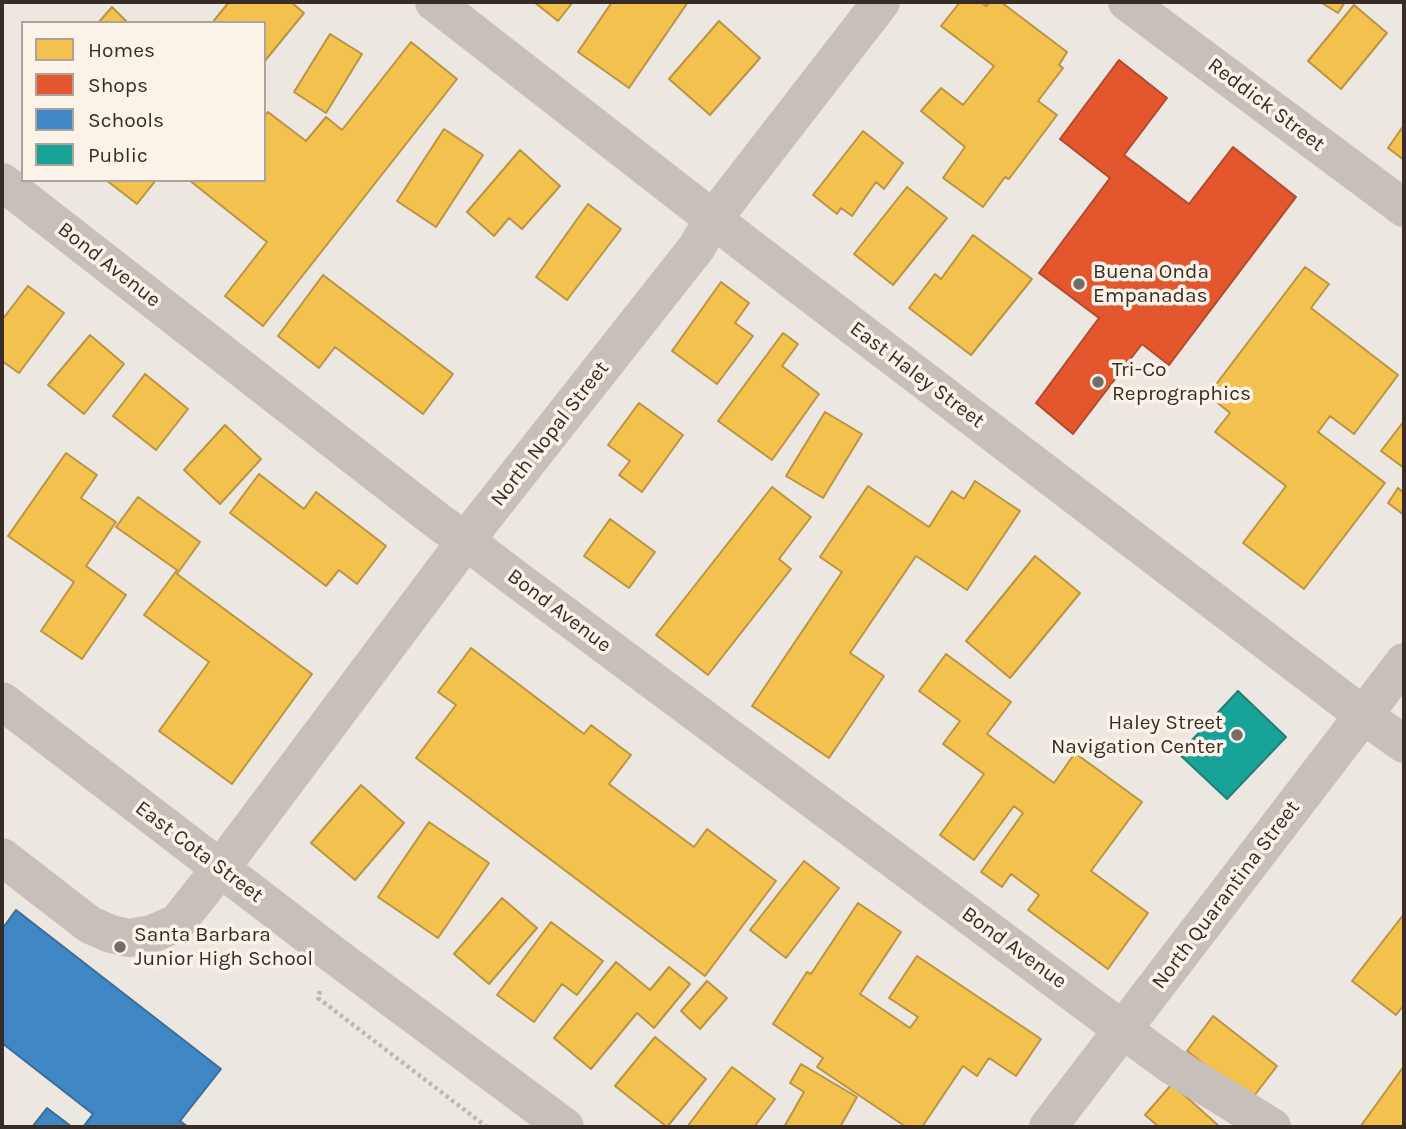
<!DOCTYPE html>
<style>
body{margin:0}
#map{position:relative;width:1406px;height:1129px;overflow:hidden;background:#ede7e1;font-family:Karla,sans-serif}
canvas{display:block}
.frame{position:absolute;inset:0;border:4px solid #382c27;pointer-events:none}
.legend{position:absolute;left:21px;top:21px;width:245px;height:161px;box-sizing:border-box;background:#fbf2e8;border:2px solid #ada39b;margin:0;padding:9px 12px;list-style:none;font-size:21px;color:#382c27}
.legend li{display:flex;align-items:center;gap:14px;height:35px}
.legend b{width:35px;border:2px solid #ada39b}
</style>
<div id="map">
<canvas width="1406" height="1129"></canvas>
<div class="frame"></div>
<ul class="legend">
<li><b style="height:19px;background:#f2c14e"></b>Homes</li>
<li><b style="height:19px;background:#e4572e"></b>Shops</li>
<li><b style="height:19px;background:#3f88c5"></b>Schools</li>
<li><b style="height:19px;background:#17a398"></b>Public</li>
</ul>
</div>
<script>
const context = document.querySelector('canvas').getContext('2d');
context.lineJoin = 'round';
function paint(path, color) { context.fillStyle = color; context.fill(path, 'evenodd'); }
const shape = rows => new Path2D(rows.map(r => 'M' + r).join(''));
function trace(path, color, width, dash) { context.strokeStyle = color; context.lineWidth = width; context.lineCap = dash ? 'butt' : 'round'; context.setLineDash(dash || []); context.stroke(path); }
function write(font, color, halo, rows, align = 'center') {
  context.font = font + ' Karla,sans-serif'; context.lineWidth = 7; context.setLineDash([]); context.textBaseline = 'middle'; context.strokeStyle = halo; context.fillStyle = color; for (const [text, x, y, turn = 0] of rows) {
    context.save(); context.translate(x, y); context.rotate((+turn || 0) * Math.PI / 180); context.textAlign = isNaN(turn) ? turn : align; if (halo) context.strokeText(text, 0, 0); context.fillText(text, 0, 0); context.restore();
  }
}
const homes = shape([
 [229,2,291,2,304,13,264,62,264,23,212,23,229,2],
 [534,2,573,2,558,21,534,2],
 [612,2,688,2,629,88,578,52,612,2],
 [960,2,980,2,986,6,990,2,1001,2,1067,52,1059,65,1063,68,1038,101,1057,115,1009,179,1005,177,983,207,943,178,965,147,921,111,941,88,963,105,994,66,941,26,960,2],
 [1320,2,1345,2,1338,13,1320,2],
 [1354,5,1387,33,1341,89,1308,61,1354,5],
 [112,7,128,23,98,23,112,7],
 [719,21,760,58,710,115,669,79,719,21],
 [330,34,362,54,326,113,294,92,330,34],
 [411,42,457,79,263,326,225,296,267,242,189,180,264,180,264,117,268,112,306,141,326,117,342,130,411,42],
 [1404,125,1404,160,1388,148,1404,125],
 [444,129,483,155,436,227,397,201,444,129],
 [863,131,903,163,884,189,876,182,852,216,841,208,837,214,813,195,863,131],
 [520,150,560,186,522,229,509,218,494,236,467,212,520,150],
 [106,180,156,180,137,204,106,180],
 [907,187,947,218,893,285,854,254,907,187],
 [588,204,621,229,567,300,536,277,588,204],
 [973,235,1032,279,971,355,909,308,935,274,941,279,973,235],
 [1305,267,1329,284,1311,308,1398,375,1354,434,1330,416,1318,432,1385,483,1304,589,1243,543,1286,486,1215,432,1230,413,1208,395,1305,267],
 [323,275,453,374,423,414,335,347,319,368,278,336,323,275],
 [721,282,749,303,735,323,753,336,717,384,672,351,721,282],
 [28,286,64,313,19,373,2,361,2,320,28,286],
 [783,333,798,344,782,366,819,394,772,460,718,421,783,333],
 [90,335,124,364,84,414,48,385,90,335],
 [145,374,188,409,156,450,113,416,145,374],
 [639,403,683,435,642,492,619,475,630,461,608,445,639,403],
 [825,412,862,434,823,498,786,476,825,412],
 [1404,421,1404,468,1381,451,1404,421],
 [225,425,261,459,220,504,184,470,225,425],
 [66,453,97,475,81,498,116,522,86,566,126,595,82,659,41,631,74,582,8,536,66,453],
 [259,474,304,509,316,492,386,546,357,584,339,570,326,586,230,513,259,474],
 [975,481,1020,511,967,590,916,556,850,653,884,676,829,758,752,706,842,572,820,557,868,486,929,527,952,491,964,499,975,481],
 [772,487,811,517,779,559,791,569,708,675,656,635,772,487],
 [1398,488,1404,493,1404,515,1388,503,1398,488],
 [138,497,200,542,177,574,312,674,232,784,159,731,209,662,144,615,177,570,116,527,138,497],
 [610,519,655,552,629,588,584,556,610,519],
 [1035,556,1080,593,1010,678,966,641,1035,556],
 [471,648,584,734,591,725,631,755,609,784,694,847,707,829,776,881,705,976,416,758,456,705,438,692,471,648],
 [946,654,1011,702,987,734,1054,783,1075,753,1142,802,1091,871,1148,913,1108,969,1028,910,1039,895,1011,874,1002,887,981,872,1023,813,1014,806,974,860,940,835,984,774,943,744,960,721,919,691,946,654],
 [361,785,404,823,355,880,311,843,361,785],
 [429,822,489,863,438,938,378,897,429,822],
 [804,861,839,888,786,958,750,930,804,861],
 [502,898,537,928,489,984,454,954,502,898],
 [858,903,901,932,860,994,910,1028,918,1017,889,998,917,956,1041,1039,1016,1076,989,1058,977,1076,963,1066,922,1127,906,1127,817,1067,823,1058,773,1024,807,972,811,974,858,903],
 [1404,914,1404,1005,1396,1015,1352,981,1404,914],
 [551,922,603,961,577,995,562,984,534,1022,497,995,551,922],
 [616,962,650,990,669,967,690,984,654,1028,637,1013,591,1069,554,1038,616,962],
 [707,981,727,998,700,1029,681,1011,707,981],
 [1213,1016,1277,1066,1251,1100,1187,1051,1213,1016],
 [655,1037,706,1079,667,1127,615,1086,655,1037],
 [801,1064,857,1097,840,1127,784,1127,804,1092,790,1083,801,1064],
 [1404,1066,1404,1127,1360,1127,1404,1066],
 [732,1067,775,1099,754,1127,687,1127,732,1067],
 [1172,1084,1220,1127,1159,1127,1145,1115,1172,1084]
]);
const shops = shape([
 [1119,60,1167,98,1124,155,1189,204,1233,147,1296,197,1169,365,1142,344,1073,434,1036,403,1099,318,1039,273,1110,178,1060,139,1119,60]
]);
const schools = shape([
 [16,910,221,1069,180,1121,188,1127,83,1127,93,1114,2,1043,2,929,16,910],
 [47,1108,72,1127,32,1127,47,1108]
]);
const public = shape([
 [1238,691,1286,737,1227,799,1179,754,1238,691]
]);
const path = shape([
 [320,991,318,998,487,1127]
]);
const minor = shape([
 [434,2,749,247,1363,715,1404,744],
 [1127,2,1404,208],
 [2,182,439,522,466,541,512,576,1123,1030,1171,1065,1272,1127],
 [2,701,331,953,565,1127],
 [2,857,90,925,111,934,129,938,152,934,177,923,220,869,480,522,697,247,713,219,881,2],
 [1048,1127,1404,662]
]);
const markers = [
 [1079,284,7,"#776d68"],
 [1098,382,7,"#776d68"],
 [1237,735,7,"#776d68"],
 [120,947,7,"#776d68"]
];
const streetNames = [
 ["Reddick Street",1266,105,37],
 ["Bond Avenue",109,265,38],
 ["East Haley Street",917,375,37],
 ["North Nopal Street",550,434,-52],
 ["Bond Avenue",559,611,37],
 ["East Cota Street",199,852,37],
 ["North Quarantina Street",1226,895,-53],
 ["Bond Avenue",1014,948,36]
];
const poiNames = [
 ["Buena Onda",1093,272],
 ["Empanadas",1093,296],
 ["Tri-Co",1112,370],
 ["Reprographics",1112,394],
 ["Haley Street",1223,723,"right"],
 ["Navigation Center",1223,747,"right"],
 ["Santa Barbara",134,935],
 ["Junior High School",134,959]
];
paint(homes, '#f2c14e');
trace(homes, '#ba9442', 2);
paint(shops, '#e4572e');
trace(shops, '#b04a2c', 2);
paint(schools, '#3f88c5');
trace(schools, '#3d6c96', 2);
paint(public, '#17a398');
trace(public, '#217f76', 2);
trace(path, '#bfb8b2', 4.5, [3.5, 3.5]);
trace(minor, '#c7bfb9', 38);
for (const [x, y, r, color] of markers) { const dot = new Path2D(); dot.arc(x, y, r, 0, 2 * Math.PI); context.fillStyle = color; context.fill(dot); trace(dot, '#fbf2e8', 2.5); }
write('21px', '#382c27', '#fbf2e8', streetNames);
write('21px', '#382c27', '#fbf2e8', poiNames, 'left');
</script>
